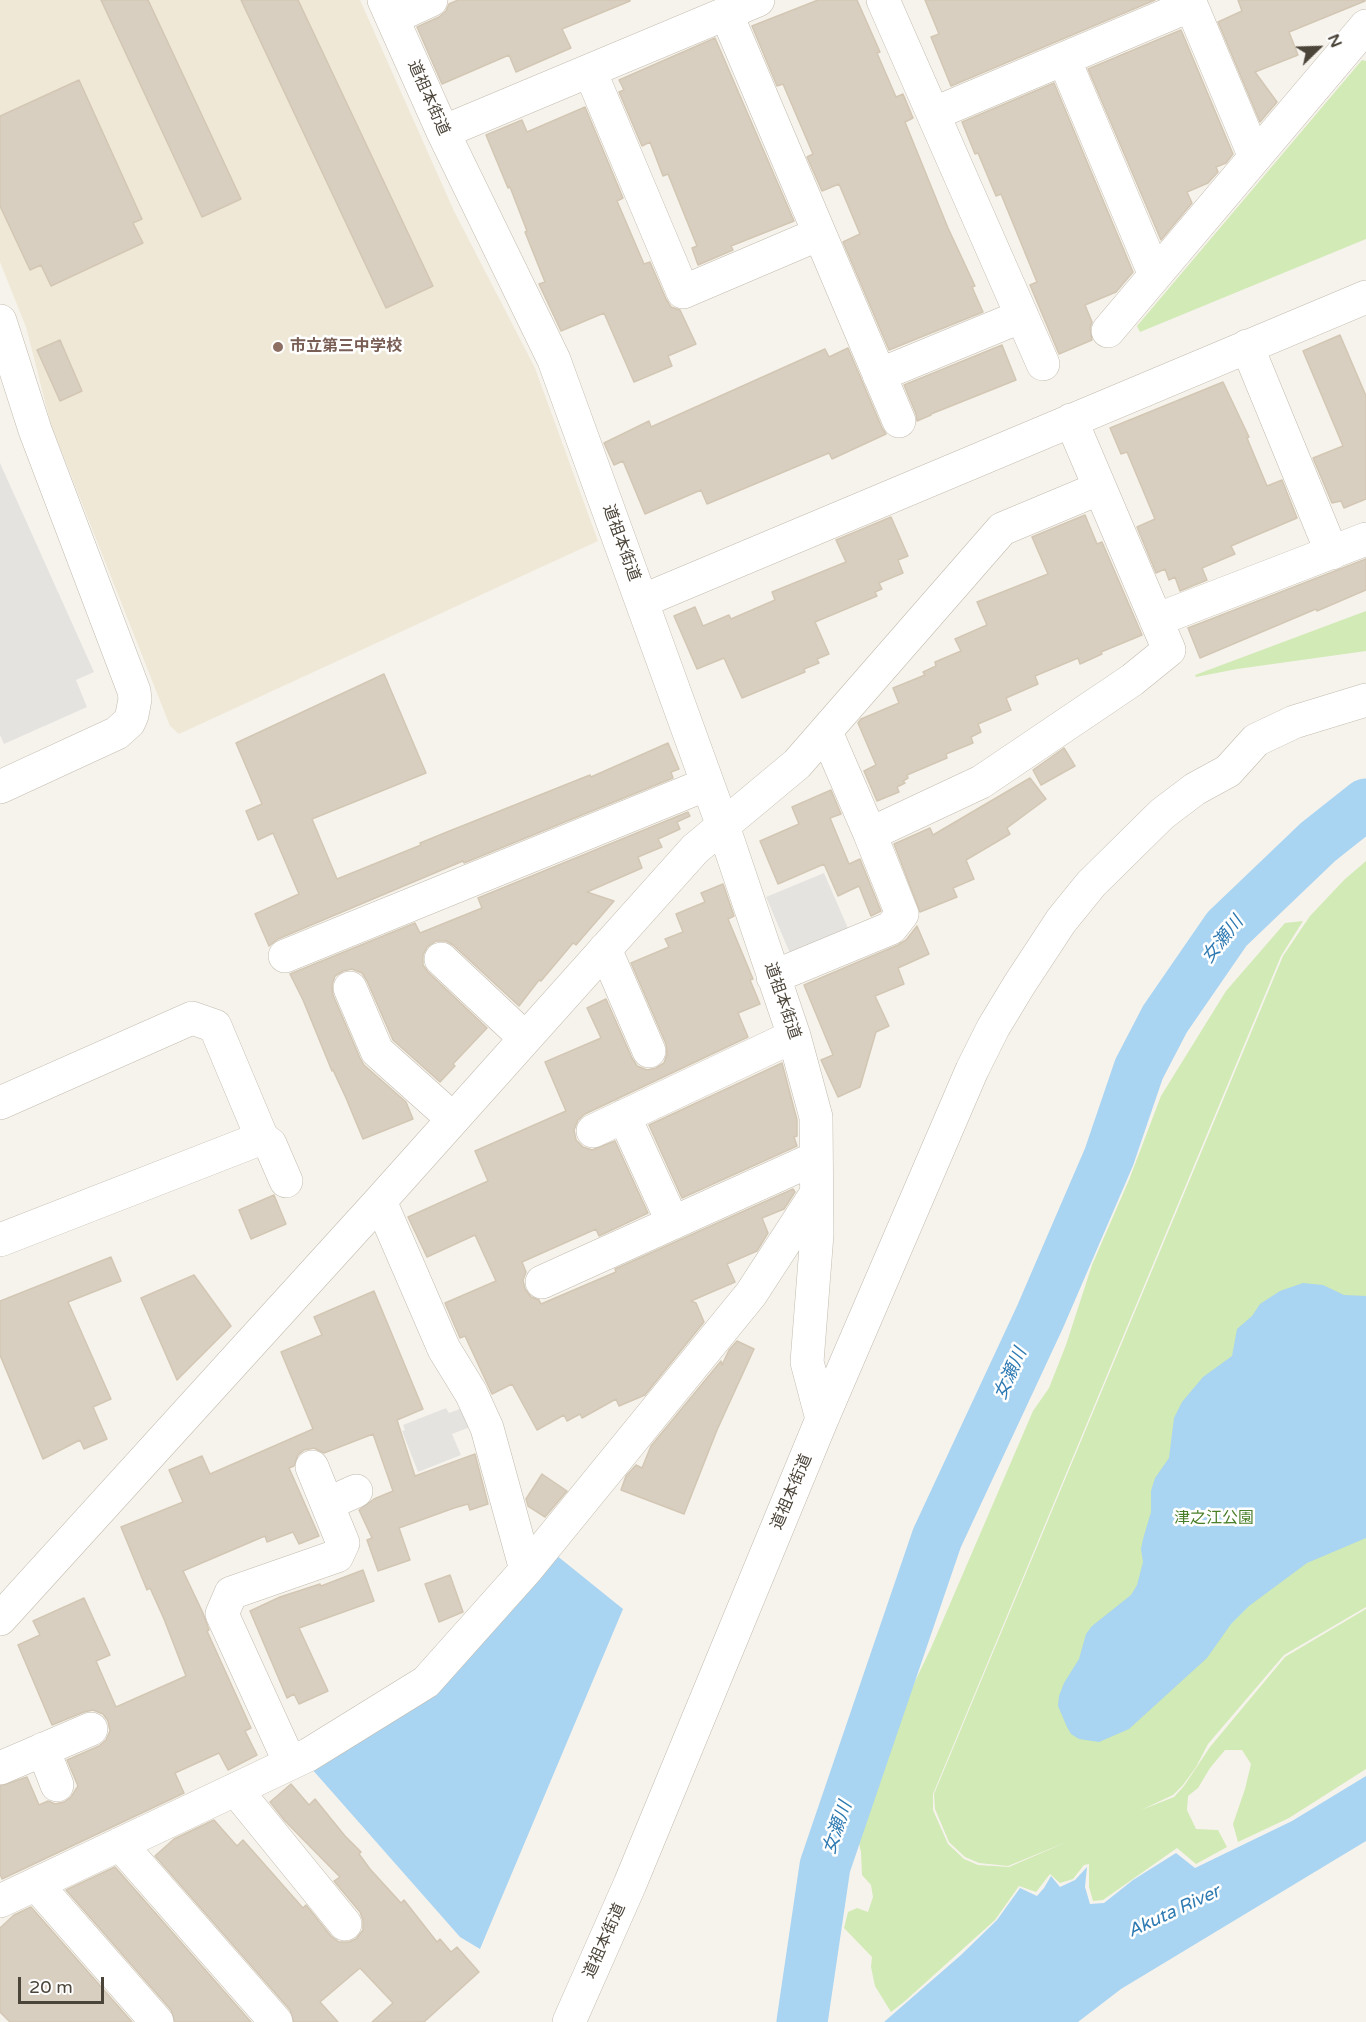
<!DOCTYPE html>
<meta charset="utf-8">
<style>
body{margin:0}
#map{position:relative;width:1366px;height:2022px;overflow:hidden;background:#f6f3ec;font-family:"Varela Round",sans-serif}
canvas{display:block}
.north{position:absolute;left:1288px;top:18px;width:60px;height:60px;-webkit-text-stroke:4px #fff;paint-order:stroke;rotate:67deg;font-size:16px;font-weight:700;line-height:24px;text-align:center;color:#4b4439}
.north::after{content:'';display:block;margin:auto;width:21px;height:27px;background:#4b4439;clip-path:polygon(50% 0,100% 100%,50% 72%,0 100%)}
.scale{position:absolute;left:18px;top:1977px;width:86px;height:27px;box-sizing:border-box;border:3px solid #4b4439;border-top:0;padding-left:8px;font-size:18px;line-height:21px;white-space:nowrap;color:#4b4439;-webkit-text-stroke:4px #fff;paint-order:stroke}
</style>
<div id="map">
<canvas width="1366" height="2022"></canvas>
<div class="north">N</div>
<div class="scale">20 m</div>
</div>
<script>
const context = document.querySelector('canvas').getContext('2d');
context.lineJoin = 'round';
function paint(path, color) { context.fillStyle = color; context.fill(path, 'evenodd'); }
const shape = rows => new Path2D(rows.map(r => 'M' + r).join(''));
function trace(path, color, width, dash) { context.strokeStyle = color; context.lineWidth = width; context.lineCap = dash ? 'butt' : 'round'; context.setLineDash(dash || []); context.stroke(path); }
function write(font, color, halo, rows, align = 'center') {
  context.font = font + ' "Varela Round","Noto Sans JP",sans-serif'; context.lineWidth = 5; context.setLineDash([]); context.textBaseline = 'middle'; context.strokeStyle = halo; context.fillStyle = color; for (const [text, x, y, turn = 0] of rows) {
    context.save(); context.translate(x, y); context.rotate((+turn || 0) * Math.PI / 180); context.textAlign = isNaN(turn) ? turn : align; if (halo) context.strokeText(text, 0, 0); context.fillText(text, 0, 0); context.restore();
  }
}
const education = shape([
 [0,0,360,0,454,211,535,368,598,541,179,734,170,726,51,425,26,327,0,262]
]);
const green = shape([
 [1362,60,1366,61,1366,239,1140,332,1137,326],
 [1366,611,1366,651,1237,669,1196,677,1195,675],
 [1366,861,1366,1607,1284,1655,1208,1744,1196,1767,1183,1785,1173,1795,1141,1810,1174,1797,1184,1786,1210,1747,1285,1657,1366,1609,1366,1769,1289,1818,1238,1842,1233,1824,1245,1789,1251,1764,1242,1750,1225,1750,1210,1768,1198,1788,1188,1796,1187,1810,1196,1829,1218,1830,1227,1847,1196,1864,1177,1848,1103,1900,1093,1901,1089,1887,1089,1864,1084,1865,1073,1879,1060,1883,1050,1874,1036,1892,1019,1886,995,1920,905,2001,891,2012,875,1986,871,1967,872,1957,844,1928,848,1912,857,1908,868,1912,873,1897,871,1885,862,1875,861,1852,858,1839,865,1809,885,1744,931,1648,1033,1411,1049,1388,1066,1345,1092,1265,1129,1180,1161,1096,1226,991,1285,923,1303,921,1281,956,933,1794,933,1810,948,1844,964,1859,978,1865,1009,1867,1069,1841,1008,1866,979,1863,965,1857,949,1842,935,1809,934,1794,1283,956,1310,916,1344,880]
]);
const parking = shape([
 [0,463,94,672,76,680,87,707,4,744,0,735],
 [824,873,850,933,792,958,766,897],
 [465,1407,473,1426,452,1434,461,1455,418,1472,402,1431,405,1430,403,1425,446,1408,449,1413]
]);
const water = shape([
 [1303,1283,1323,1285,1344,1295,1366,1296,1366,1538,1307,1563,1249,1606,1231,1624,1207,1658,1129,1729,1099,1742,1079,1739,1071,1734,1067,1727,1058,1706,1059,1696,1064,1683,1079,1659,1086,1634,1092,1626,1131,1595,1137,1585,1143,1562,1141,1549,1143,1539,1151,1512,1151,1491,1155,1478,1169,1458,1174,1418,1182,1402,1203,1377,1232,1356,1237,1329,1252,1316,1260,1304,1280,1291],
 [556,1555,623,1609,480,1949,460,1937,311,1768],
 [1366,1776,1366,1841,1121,1989,1078,2022,884,2022,961,1955,997,1920,1020,1888,1037,1896,1044,1888,1051,1876,1060,1887,1075,1880,1087,1867,1085,1887,1090,1904,1104,1903,1133,1880,1176,1853,1195,1868,1292,1821]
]);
const river = shape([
 [802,2022,825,1866,937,1538,1040,1317,1109,1157,1139,1069,1165,1019,1227,929,1318,842,1366,804]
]);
const building = shape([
 [101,0,148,0,241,199,202,217,101,0],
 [241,0,298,0,433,286,386,308,241,0],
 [458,0,630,0,630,1,562,29,571,48,516,72,509,55,442,84,417,27,439,17,446,11,449,4,458,0],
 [818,0,857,0,880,52,877,53,896,97,903,94,913,118,905,122,948,228,975,286,972,287,983,312,889,350,843,242,860,234,839,184,822,191,807,157,813,154,783,84,777,86,752,26,818,0],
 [925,0,1155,0,951,86,931,37,939,34,925,0],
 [1238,0,1365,0,1365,1,1289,32,1298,55,1255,72,1277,102,1260,122,1218,22,1242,11,1238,0],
 [1181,30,1233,154,1226,163,1216,167,1218,172,1208,183,1187,192,1192,203,1161,240,1088,69,1181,30],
 [715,38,794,221,731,246,733,250,698,265,692,248,697,246,668,174,663,176,650,142,642,146,619,92,624,90,619,80,715,38],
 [79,80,142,219,133,223,143,243,51,286,41,265,30,270,0,206,0,116,79,80],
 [1054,83,1133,272,1116,292,1085,305,1092,322,1090,328,1092,340,1059,354,1030,285,1037,282,1001,194,996,196,978,153,975,154,962,122,1054,83],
 [585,107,623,198,617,201,644,264,650,262,666,299,671,307,680,310,696,344,668,356,672,366,634,382,604,313,561,331,539,284,545,282,525,232,527,231,510,187,508,188,486,135,522,120,527,132,585,107],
 [1340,335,1366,396,1366,499,1344,508,1341,501,1332,503,1313,458,1343,446,1303,351,1340,335],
 [60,340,82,391,60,401,37,350,60,340],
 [1002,345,1016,380,931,414,931,415,917,421,916,414,904,385,1002,345],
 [848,348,882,428,886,434,832,459,829,453,707,504,701,490,645,514,623,461,614,465,604,443,649,421,651,427,825,349,829,357,848,348],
 [1223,382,1249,437,1247,438,1267,486,1282,480,1297,518,1231,546,1235,554,1202,568,1207,580,1180,591,1175,577,1169,580,1165,569,1156,573,1137,527,1155,519,1127,452,1121,454,1110,428,1223,382],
 [1085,515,1097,544,1102,542,1142,635,1101,652,1102,654,1080,664,1078,658,1035,676,1038,684,1006,698,1011,710,978,724,981,732,971,737,973,743,946,754,947,758,907,775,908,778,903,781,905,783,897,787,899,792,877,801,864,771,876,765,858,723,861,719,899,703,893,688,925,675,923,672,936,666,935,662,961,651,955,639,987,625,977,602,1048,574,1032,537,1085,515],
 [891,517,908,556,898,560,903,573,879,583,882,589,875,592,877,596,815,622,829,654,817,659,819,663,804,669,805,672,742,698,724,658,697,669,674,616,695,607,703,626,729,615,731,619,775,600,772,592,846,562,836,540,891,517],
 [1366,559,1366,590,1317,611,1316,609,1200,658,1188,628,1366,559],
 [384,674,426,773,312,819,337,879,421,845,420,843,447,832,590,775,591,777,668,743,679,769,671,772,673,778,464,863,463,861,278,939,269,946,255,914,299,894,273,833,258,840,246,811,262,804,236,743,384,674],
 [1064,748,1075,766,1041,785,1033,770,1064,748],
 [1030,778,1046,799,1007,828,1010,834,966,860,974,879,953,888,957,897,920,912,894,844,930,828,933,835,1030,778],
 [831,790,841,814,830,818,849,864,860,859,881,911,871,916,859,886,838,896,824,864,778,884,760,841,799,824,792,807,831,790],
 [688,812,690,816,677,822,680,829,658,839,662,847,638,857,642,868,587,892,614,901,576,945,573,943,541,981,539,980,519,1006,453,945,446,941,436,941,427,947,423,955,423,965,428,972,487,1028,453,1064,455,1066,440,1082,393,1040,367,981,362,973,352,969,343,971,335,976,332,985,333,995,360,1058,364,1065,406,1102,413,1119,363,1139,346,1098,333,1070,332,1071,303,1000,290,974,415,923,420,933,482,908,478,898,688,812],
 [723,884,734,916,728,919,753,979,750,980,760,1004,738,1013,748,1037,585,1114,578,1120,574,1130,576,1140,583,1147,592,1150,615,1141,648,1213,599,1236,596,1229,522,1262,526,1272,523,1280,525,1289,531,1297,539,1300,541,1304,616,1272,615,1269,793,1189,795,1192,784,1209,762,1218,768,1233,757,1251,727,1264,735,1282,691,1301,696,1303,704,1322,645,1395,619,1406,616,1399,582,1418,580,1414,567,1421,564,1415,537,1430,512,1384,492,1394,465,1336,460,1338,445,1303,496,1281,475,1235,427,1257,408,1217,488,1181,475,1151,566,1111,545,1062,601,1038,587,1008,606,999,632,1058,637,1066,647,1070,656,1068,664,1063,667,1054,666,1044,631,963,669,947,665,939,683,932,676,914,705,902,701,893,723,884],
 [917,926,929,954,898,968,904,984,875,996,889,1026,876,1032,860,1087,838,1097,821,1060,833,1055,804,985,898,945,906,940,917,926],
 [782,1063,797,1120,797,1136,794,1137,797,1146,682,1198,649,1125,782,1063],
 [274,1195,286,1224,251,1239,239,1210,274,1195],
 [111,1257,121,1281,68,1302,111,1399,93,1407,107,1439,84,1449,80,1440,43,1459,0,1355,0,1301,111,1257],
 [194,1275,231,1326,177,1380,141,1298,194,1275],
 [374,1291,423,1409,397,1420,415,1476,475,1454,488,1504,470,1510,468,1504,454,1508,399,1528,410,1560,378,1571,367,1540,372,1538,359,1510,374,1499,393,1491,373,1434,324,1453,314,1448,304,1450,298,1455,294,1466,289,1468,319,1536,299,1544,293,1532,267,1542,265,1536,183,1571,203,1613,209,1630,207,1631,251,1728,245,1731,257,1755,228,1770,219,1753,175,1773,184,1793,2,1879,0,1874,0,1786,27,1777,39,1805,48,1801,55,1804,64,1802,71,1797,78,1786,67,1760,99,1746,106,1740,110,1731,108,1721,103,1714,93,1710,84,1712,52,1725,18,1645,40,1635,33,1621,84,1598,110,1655,96,1661,116,1707,186,1676,164,1619,150,1588,147,1590,121,1527,183,1502,169,1470,202,1456,210,1474,313,1429,281,1352,322,1335,314,1317,374,1291],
 [737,1341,754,1349,717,1430,684,1514,621,1490,626,1476,636,1465,642,1468,651,1446,721,1361,722,1365,729,1350,737,1341],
 [542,1474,567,1491,545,1517,528,1506,526,1499,542,1474],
 [363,1570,374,1601,299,1628,328,1691,299,1704,294,1694,287,1698,250,1611,280,1597,320,1584,321,1586,363,1570],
 [450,1575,463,1612,439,1622,425,1584,450,1575],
 [291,1784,309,1805,315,1799,345,1836,361,1852,359,1854,370,1869,401,1903,404,1900,437,1942,440,1939,451,1952,457,1947,479,1972,424,2022,372,2022,393,2003,360,1968,320,2002,338,2022,294,2022,290,2010,155,1856,174,1839,214,1820,237,1846,243,1840,303,1908,306,1905,331,1936,339,1942,349,1942,356,1939,363,1930,363,1920,360,1912,334,1881,340,1877,285,1821,270,1802,291,1784],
 [115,1867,251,2022,175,2022,171,2010,66,1890,115,1867],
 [31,1907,132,2022,10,2022,0,2012,0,1928,14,1915,31,1907]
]);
const minor = shape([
 [384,0,443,132,554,360,723,826,794,1036,816,1117,817,1234,807,1362,822,1419,630,1884,569,2022],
 [883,0,1043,364],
 [1189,0,1255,157],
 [726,13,899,421],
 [392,18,431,0],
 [1064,59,1155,275],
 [590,71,683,292,819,234],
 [933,114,1191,5],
 [443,132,758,0],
 [0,321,35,430,134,691,135,699,132,715,129,722,117,733,0,787],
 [1108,331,1366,26],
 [1247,346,1332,553],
 [879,375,1022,316],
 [642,601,1366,297],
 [1156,620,1366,539],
 [826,732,870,834],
 [605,949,649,1051],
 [285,956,707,784],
 [441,959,525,1038],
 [773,977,891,928,902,914,870,834,981,782,1132,680,1169,650,1071,420],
 [350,988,377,1051,453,1119],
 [0,1103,192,1018,215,1026,262,1138,270,1144,286,1181],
 [624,1116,673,1223],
 [593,1131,794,1036],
 [380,1201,444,1349,471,1393,487,1428,526,1570],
 [0,1240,262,1138],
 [542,1282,816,1158],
 [822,1419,972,1070,993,1028,1019,985,1061,921,1091,884,1162,814,1195,789,1228,771,1256,740,1294,722,1366,700],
 [327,1504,356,1491],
 [0,1619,380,1201,695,849,797,764,1002,529,1100,488],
 [43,1749,57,1785],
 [290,1763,222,1614,231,1593,337,1556,343,1543,312,1467],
 [0,1768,91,1729],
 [236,1790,345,1924],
 [120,1844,276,2022],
 [36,1884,157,2022],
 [0,1901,308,1755,426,1682,526,1570,751,1294,816,1194]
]);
const markers = [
 [278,347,6,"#8d6e63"]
];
const streetNames = [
 ["道祖本街道",428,98,66],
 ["道祖本街道",621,543,70],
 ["道祖本街道",782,1001,71],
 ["道祖本街道",792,1492,-67],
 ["道祖本街道",605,1941,-66]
];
const educationNames = [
 ["市立第三中学校",290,347]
];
const parkNames = [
 ["津之江公園",1214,1519]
];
const waterNames = [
 ["女瀬川",1223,940,-51],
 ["女瀬川",1011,1374,-66],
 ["女瀬川",838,1828,-71],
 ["Akuta River",1174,1912,-25]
];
paint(education, '#efe8d6');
paint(green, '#d2eab5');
paint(parking, '#e5e3e0');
paint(water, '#a9d4f2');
trace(river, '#a9d4f2', 51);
paint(building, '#d8cfc1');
trace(building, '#d3c7b4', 1.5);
trace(minor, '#c2bbae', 34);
trace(minor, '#fff', 33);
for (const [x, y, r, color] of markers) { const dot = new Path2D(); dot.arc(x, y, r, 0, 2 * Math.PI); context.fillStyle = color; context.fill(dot); trace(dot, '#fff', 2); }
write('16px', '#4b4439', '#fff', streetNames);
write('bold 16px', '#785e54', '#fff', educationNames, 'left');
write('16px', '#4a7f2a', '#fff', parkNames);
write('italic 18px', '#2e7ab2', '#fff', waterNames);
</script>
